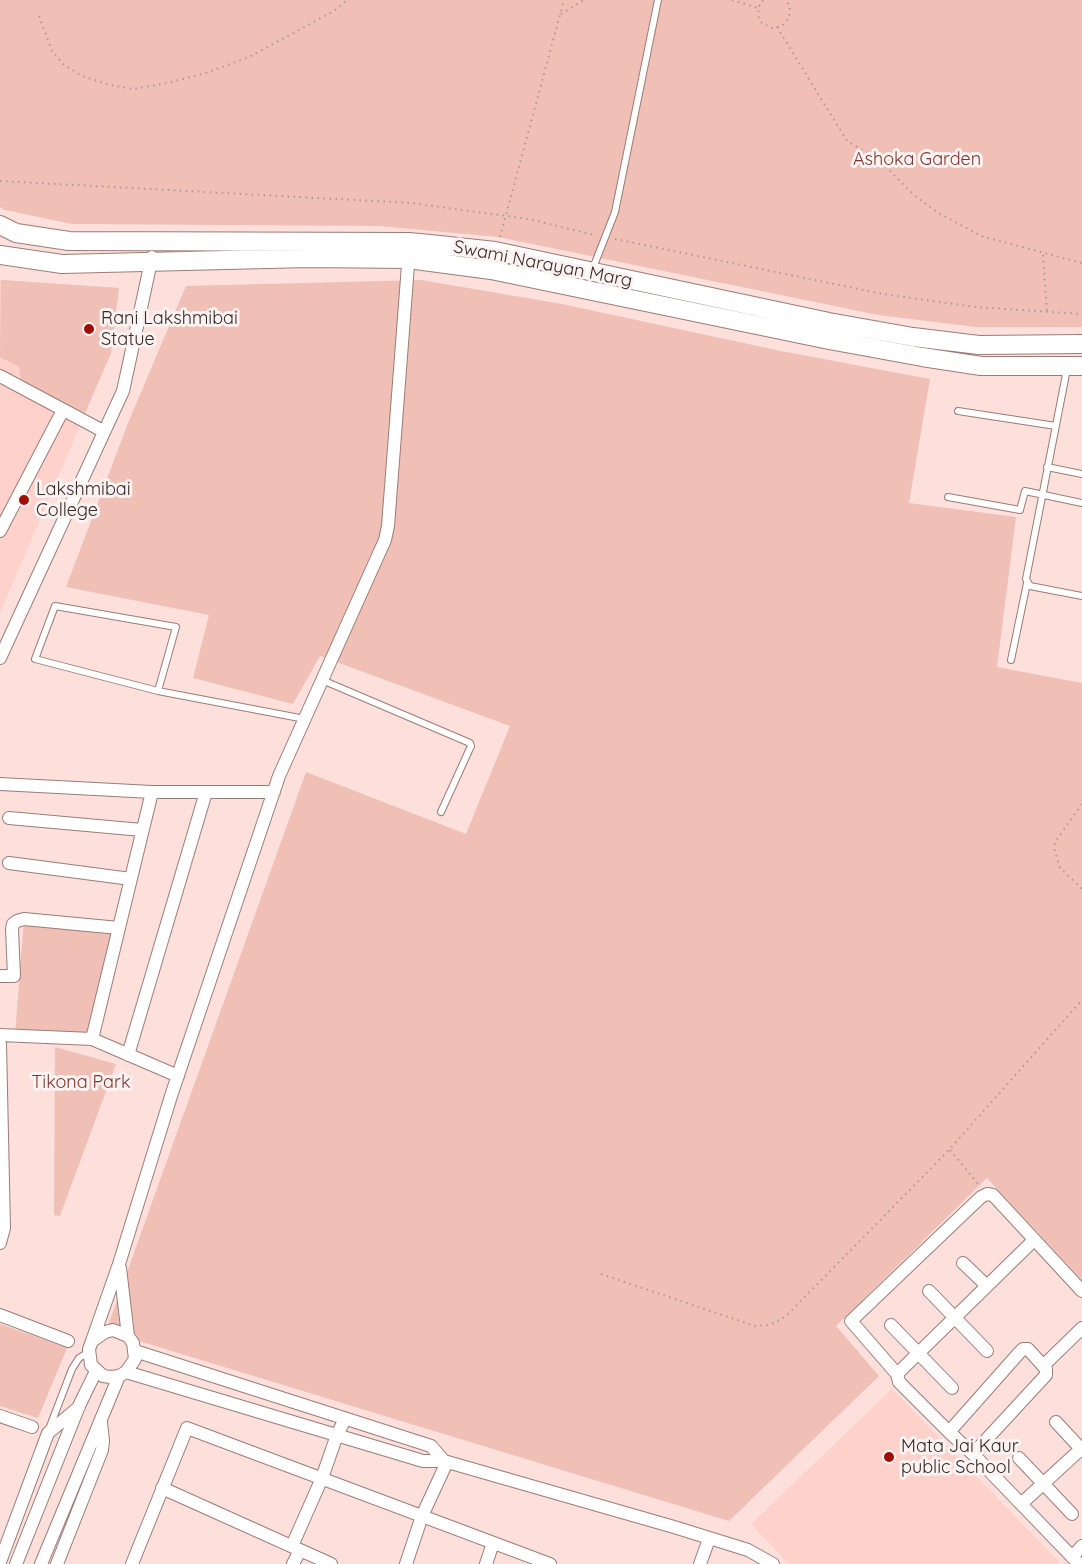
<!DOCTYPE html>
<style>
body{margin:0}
canvas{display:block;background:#fde0db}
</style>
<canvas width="1082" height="1564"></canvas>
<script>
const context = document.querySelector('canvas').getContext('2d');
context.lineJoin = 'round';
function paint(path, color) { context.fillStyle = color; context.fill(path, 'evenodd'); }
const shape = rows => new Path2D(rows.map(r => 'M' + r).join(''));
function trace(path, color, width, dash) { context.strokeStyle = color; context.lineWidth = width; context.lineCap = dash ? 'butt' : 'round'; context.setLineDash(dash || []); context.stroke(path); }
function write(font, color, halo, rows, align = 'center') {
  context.font = font + ' Quicksand,sans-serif'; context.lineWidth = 6; context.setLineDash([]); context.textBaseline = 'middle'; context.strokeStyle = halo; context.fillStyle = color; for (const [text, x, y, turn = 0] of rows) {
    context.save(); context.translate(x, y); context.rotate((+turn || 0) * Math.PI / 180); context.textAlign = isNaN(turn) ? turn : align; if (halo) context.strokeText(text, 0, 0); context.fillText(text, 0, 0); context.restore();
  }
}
const built = shape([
 [0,280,119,288,111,353,0,613],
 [892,1389,1061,1564,789,1564,751,1524]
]);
const green = shape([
 [0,0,1082,0,1082,327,976,327,878,315,498,237,379,226,72,224,5,210,0,207],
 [1,280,119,288,111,353,85,413,21,381,19,367,0,357],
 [421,280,562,304,781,351,930,379,909,503,1016,517,997,667,1082,683,1082,1280,987,1178,836,1326,879,1376,729,1521,106,1331,306,772,466,834,510,726,320,656,293,704,193,678,209,615,66,587,128,423,186,286],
 [24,919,117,934,85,1036,15,1035],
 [55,1047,116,1064,60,1216,54,1215],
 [0,1324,67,1348,38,1418,0,1406]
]);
const path = shape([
 [732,0,758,8],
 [763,0,758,8,759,19,762,23,772,28,782,26,789,18,790,7,786,0],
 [561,14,584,0],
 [39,16,52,51,63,64,82,76,110,85,133,89,167,83,206,73,249,57,334,11,347,0],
 [777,27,847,141,879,160,915,196,937,212,981,236,1082,263],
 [0,181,411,203,529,219,594,235],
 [500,237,564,0],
 [615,239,883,294,976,307,1082,314],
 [1043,255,1047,312],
 [1082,804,1055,842,1054,848,1060,868,1082,889],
 [950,1150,979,1185],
 [601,1274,755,1326,769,1325,778,1321,786,1316,949,1150,1082,1000]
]);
const service = shape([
 [593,268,615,212,658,0],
 [1067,369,1026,579,1030,586,1082,596],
 [958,411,1056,426],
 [1047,467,1082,474],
 [948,497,1020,510,1025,491,1082,503],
 [1011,660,1027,583],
 [322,680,470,743,471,746,441,812],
 [158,691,176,627,55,606,35,659,158,691,305,719],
 [49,1429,72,1369,79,1358,89,1352]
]);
const minor = shape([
 [0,376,103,431],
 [0,531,63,410],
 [0,658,123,391,152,257],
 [0,784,152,792,274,792],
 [9,818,142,830],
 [9,863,131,879],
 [0,976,14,976,12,929,13,924,17,921,24,919,119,928],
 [0,1035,92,1039,178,1076],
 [92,1039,152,792],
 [0,1044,4,1228,0,1243],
 [128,1055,206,792],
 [963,1263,987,1286],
 [120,1268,128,1336],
 [929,1291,987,1351],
 [0,1315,68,1341],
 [891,1325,952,1388],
 [92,1341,119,1264,172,1093,279,776,385,540,388,526,409,252],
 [135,1351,431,1446,444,1461],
 [1043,1366,1082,1328],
 [126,1372,423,1461,444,1461,674,1527,748,1550,773,1564],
 [897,1374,1034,1240],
 [0,1416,32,1427],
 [1056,1422,1082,1450],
 [949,1432,973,1454],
 [1019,1458,1072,1514],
 [162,1488,331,1564],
 [1021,1504,1082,1448],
 [292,1546,322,1478,337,1435,345,1419],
 [1072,1557,1082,1546],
 [0,1562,48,1433,79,1407],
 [16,1564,79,1406,96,1371],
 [41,1564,119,1376,126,1372,135,1359,133,1343,128,1336,113,1330,105,1332,92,1341,89,1349,91,1365,103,1376,111,1377,119,1376],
 [57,1564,102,1450,103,1441,101,1422],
 [132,1564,187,1428,550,1564],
 [293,1564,300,1550],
 [406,1564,422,1516,447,1462],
 [486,1564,493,1543],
 [700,1564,709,1539],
 [1079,1564,973,1454,1046,1375,1046,1369,1028,1349,1023,1349,1019,1353,949,1432,899,1382,897,1374,851,1321,981,1197,987,1194,993,1195,1082,1291]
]);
const secondary = shape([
 [0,225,16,233,69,241,409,242,430,244,495,251,829,322,913,337,979,345,1082,344],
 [0,255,62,264,309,258,408,259,491,270,829,340,922,357,981,366,1082,366]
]);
const markers = [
 [89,329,6,"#a30b07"],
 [24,500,6,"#a30b07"],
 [889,1457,6,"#a30b07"]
];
const parkNames = [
 ["Ashoka Garden",917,160],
 ["Tikona Park",81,1083]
];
const streetNames = [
 ["Swami Narayan Marg",543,264,11]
];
const poiNames = [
 ["Rani Lakshmibai",101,319],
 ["Statue",101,340],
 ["Lakshmibai",36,490],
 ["College",36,511],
 ["Mata Jai Kaur",901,1447],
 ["public School",901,1468]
];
paint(built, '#fed1ca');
paint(green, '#f0bfb6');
trace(service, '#9c7c77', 8);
trace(minor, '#9c7c77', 14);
trace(secondary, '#9c7c77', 20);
trace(path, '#ae9894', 2, [1.5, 4.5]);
trace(service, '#fff', 6);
trace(minor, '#fff', 12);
trace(secondary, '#fff', 18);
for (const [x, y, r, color] of markers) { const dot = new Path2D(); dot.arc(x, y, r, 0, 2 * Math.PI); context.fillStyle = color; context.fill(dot); trace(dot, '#faf3f2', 2); }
write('18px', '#82332a', '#faf3f2', parkNames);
write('18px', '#362927', '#faf3f2', streetNames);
write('18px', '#362927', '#faf3f2', poiNames, 'left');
</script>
